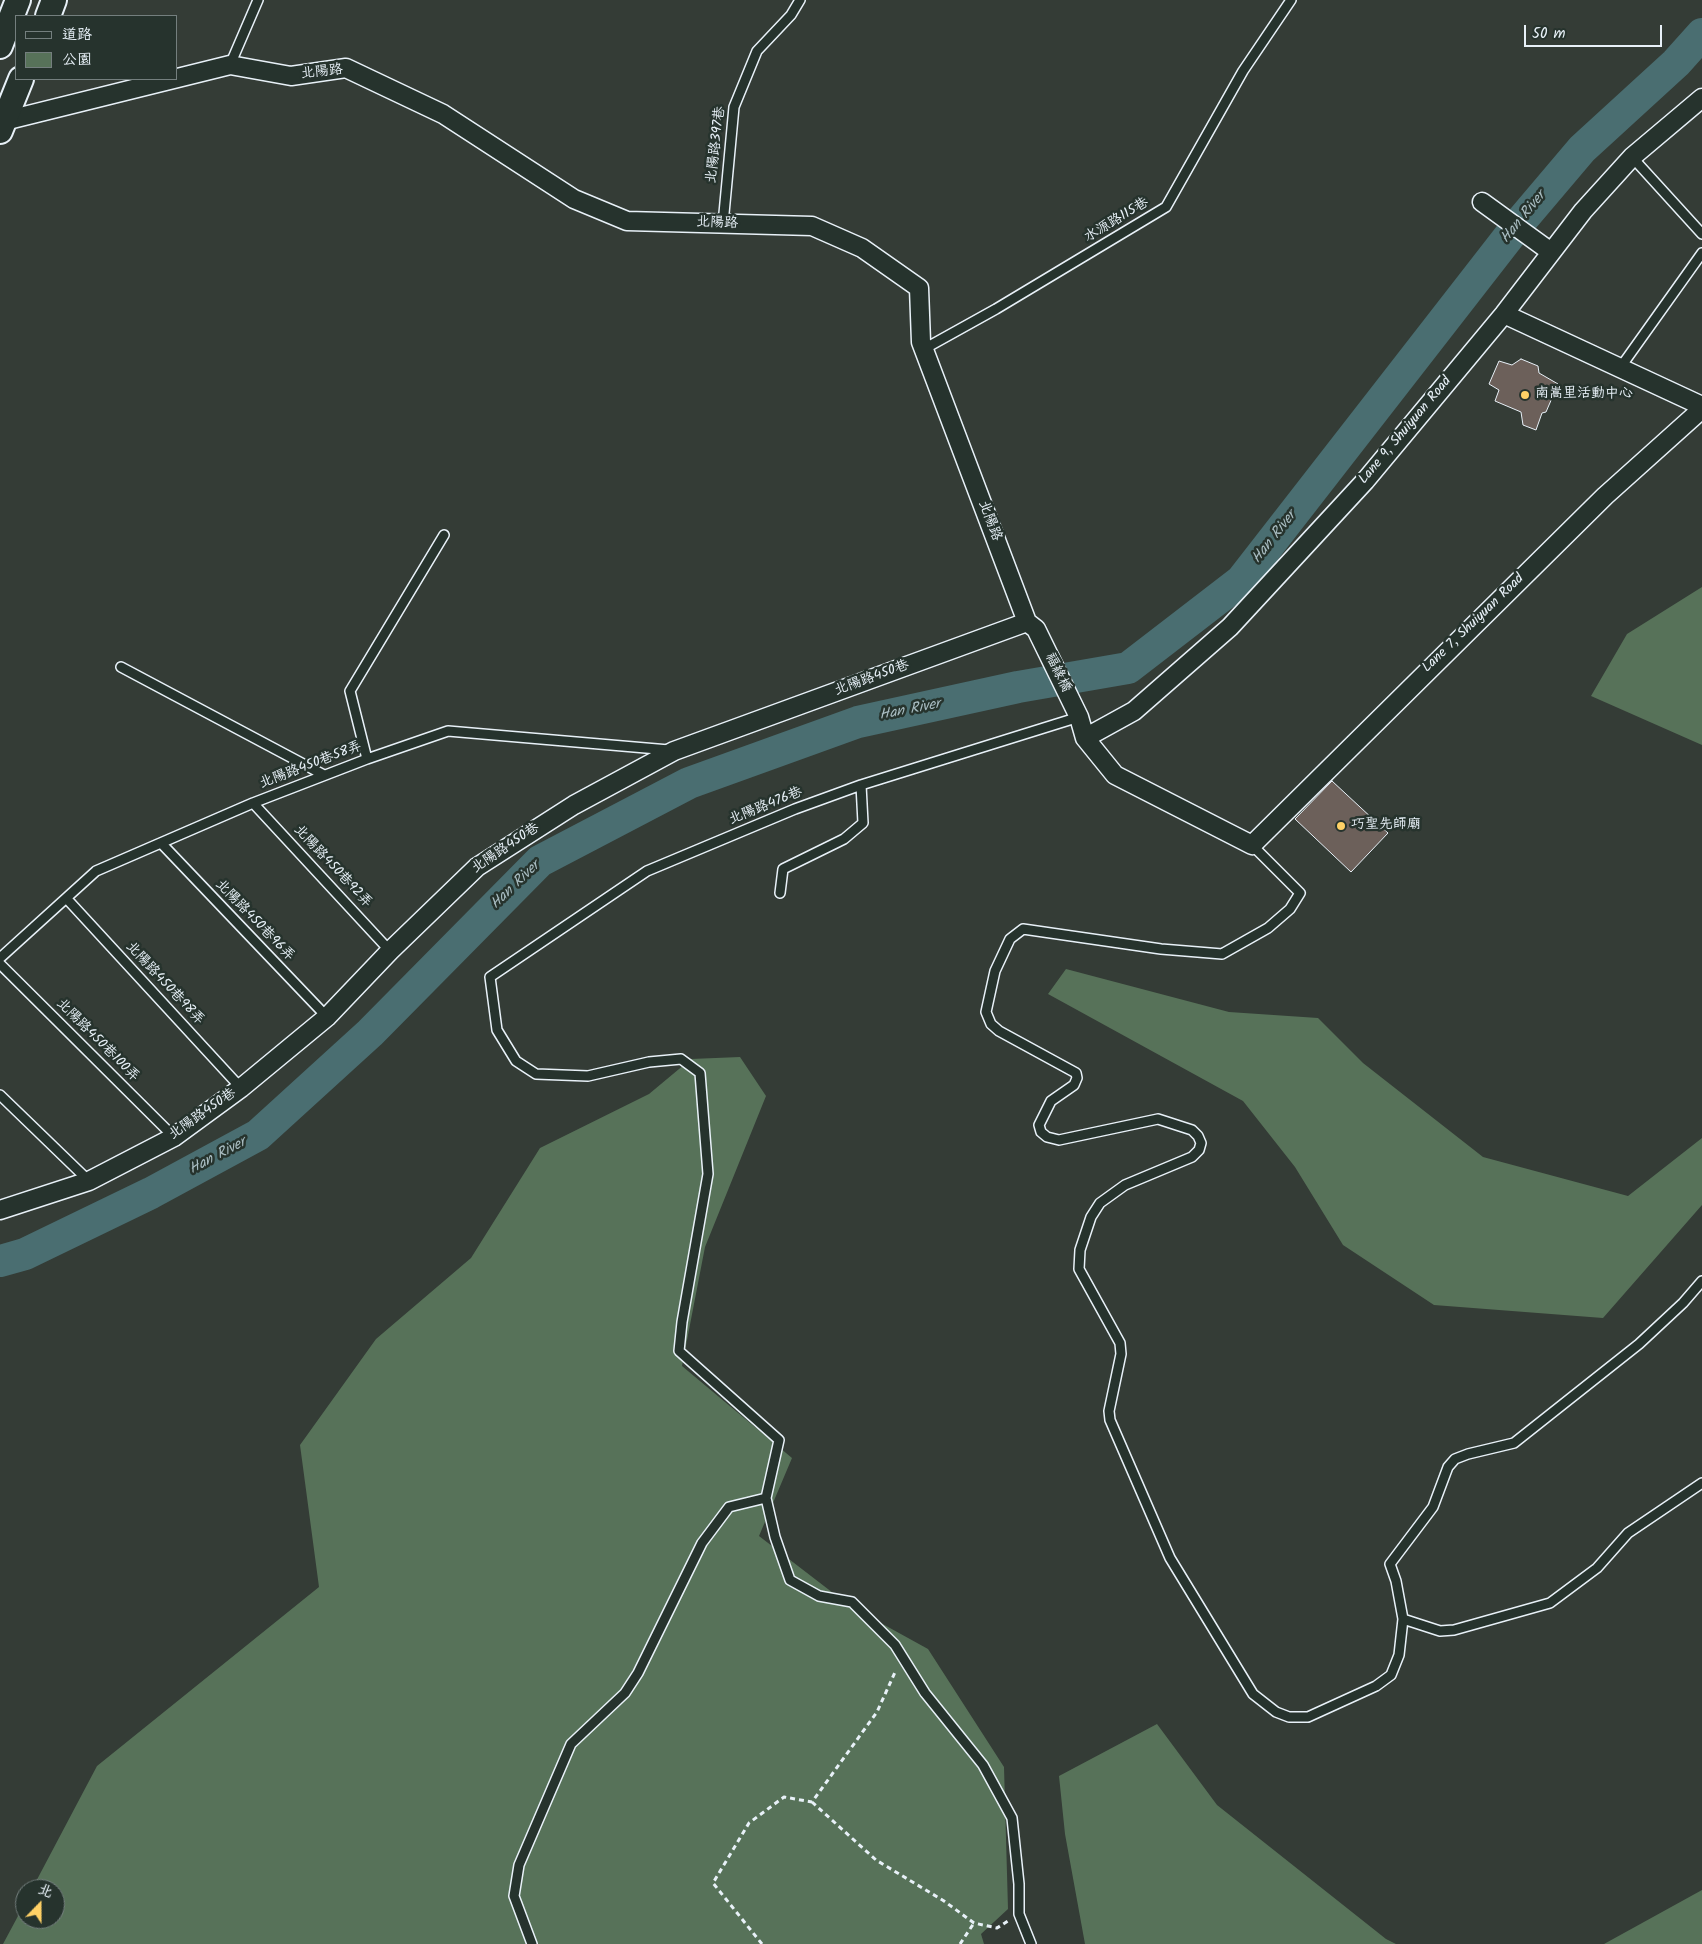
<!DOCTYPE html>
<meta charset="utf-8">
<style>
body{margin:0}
#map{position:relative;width:1702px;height:1944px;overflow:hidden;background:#343c36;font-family:Kalam,"LXGW WenKai TC",sans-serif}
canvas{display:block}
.legend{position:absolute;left:15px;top:15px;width:162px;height:65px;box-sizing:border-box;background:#26332d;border:1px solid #747f7e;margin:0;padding:6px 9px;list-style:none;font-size:15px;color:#e8f1f8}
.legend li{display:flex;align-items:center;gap:10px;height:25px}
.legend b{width:25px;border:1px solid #747f7e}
.north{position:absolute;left:15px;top:1879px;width:50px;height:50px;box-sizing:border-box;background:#26332d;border:1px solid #747f7e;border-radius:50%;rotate:22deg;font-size:14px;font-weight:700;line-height:20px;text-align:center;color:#e8f1f8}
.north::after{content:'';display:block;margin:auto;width:18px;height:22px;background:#ffd166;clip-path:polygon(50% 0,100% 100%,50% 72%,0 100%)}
.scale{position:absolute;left:1524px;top:25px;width:138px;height:22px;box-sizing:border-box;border:2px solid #e8f1f8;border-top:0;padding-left:6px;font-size:15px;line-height:18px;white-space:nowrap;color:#e8f1f8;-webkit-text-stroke:4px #26332d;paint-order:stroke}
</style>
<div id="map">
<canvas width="1702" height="1944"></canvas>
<ul class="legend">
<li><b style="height:6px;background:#26332d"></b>道路</li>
<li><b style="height:14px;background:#577259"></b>公園</li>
</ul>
<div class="north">北</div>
<div class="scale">50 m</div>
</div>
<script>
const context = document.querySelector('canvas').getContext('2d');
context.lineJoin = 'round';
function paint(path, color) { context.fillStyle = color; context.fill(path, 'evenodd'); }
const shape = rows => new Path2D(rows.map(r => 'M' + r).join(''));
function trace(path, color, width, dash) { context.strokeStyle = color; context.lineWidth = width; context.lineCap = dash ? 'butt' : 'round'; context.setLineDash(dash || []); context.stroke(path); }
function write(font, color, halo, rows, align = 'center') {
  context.font = font + ' Kalam,"LXGW WenKai TC",sans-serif'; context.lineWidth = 5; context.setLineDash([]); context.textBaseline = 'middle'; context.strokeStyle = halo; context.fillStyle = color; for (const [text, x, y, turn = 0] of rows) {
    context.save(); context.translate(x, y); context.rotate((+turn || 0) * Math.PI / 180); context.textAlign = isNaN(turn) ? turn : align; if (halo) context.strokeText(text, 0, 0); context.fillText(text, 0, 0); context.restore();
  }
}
const green = shape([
 [1702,587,1702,745,1591,696,1627,634],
 [1066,969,1229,1012,1318,1018,1363,1063,1483,1157,1628,1196,1702,1138,1702,1205,1603,1318,1434,1305,1343,1245,1295,1167,1243,1101,1048,994],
 [740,1057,766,1096,705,1247,682,1366,792,1458,759,1536,850,1606,928,1649,1004,1767,1008,1909,981,1934,984,1944,3,1944,25,1903,25,1919,55,1919,55,1889,32,1889,97,1766,319,1587,300,1445,376,1339,471,1258,540,1148,649,1094,691,1059],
 [1157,1724,1217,1805,1386,1939,1396,1944,1085,1944,1065,1834,1059,1776],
 [1702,1890,1702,1944,1604,1944]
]);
const river = shape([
 [0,1261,25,1254,151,1193,258,1135,370,1033,540,861,689,783,858,722,1018,687,1128,668,1241,581,1521,221,1582,149,1676,63,1702,34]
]);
const building = shape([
 [1521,359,1538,366,1539,373,1558,384,1546,412,1542,413,1536,430,1523,425,1521,412,1495,401,1499,390,1489,384,1499,361,1512,365,1521,359],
 [1332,781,1388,833,1351,872,1295,819,1332,781]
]);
const path = shape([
 [812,1802,876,1860,944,1901,974,1923,997,1928,1008,1921],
 [762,1944,713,1883,749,1823,784,1797,812,1802,877,1712,896,1670],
 [960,1944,974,1923]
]);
const lane = shape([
 [230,65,258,0],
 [1632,157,1702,234],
 [723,224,734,107,757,51,791,15,800,0],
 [924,349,996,309,1166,207,1243,71,1291,0],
 [1620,368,1702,253],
 [121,667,324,775],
 [367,759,350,691,444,535],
 [253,803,390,951],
 [161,843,327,1017],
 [1252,845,1300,893,1290,909,1268,928,1222,954,1161,949,1023,929,1010,939,995,971,986,1012,991,1024,999,1031,1076,1073,1077,1078,1074,1085,1051,1101,1039,1125,1041,1132,1047,1137,1059,1140,1158,1119,1192,1130,1198,1136,1201,1143,1199,1150,1192,1157,1125,1185,1100,1203,1091,1217,1080,1250,1079,1269,1120,1343,1121,1354,1109,1411,1110,1420,1170,1558,1253,1694,1276,1712,1289,1717,1308,1717,1376,1686,1391,1675,1399,1655,1403,1619,1396,1581,1390,1564,1433,1507,1448,1467,1455,1459,1468,1454,1514,1443,1639,1344,1683,1303,1702,1281],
 [780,893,783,869,844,839,863,823,861,785],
 [67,899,241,1088],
 [0,958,96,871,253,803,367,759,448,731,669,750],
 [0,964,174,1137],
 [0,1095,89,1181],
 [766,1498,775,1537,790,1580,819,1596,852,1602,895,1645,925,1693,983,1765,1012,1818,1019,1884,1019,1914,1031,1944],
 [1403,1619,1440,1631,1454,1630,1550,1603,1597,1568,1628,1533,1702,1483],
 [532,1944,514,1896,519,1865,571,1744,625,1693,638,1673,702,1543,729,1507,766,1498,779,1440,679,1351,682,1322,708,1174,700,1073,681,1059,649,1062,588,1076,536,1074,516,1061,497,1030,490,977,647,871,795,809,861,785,1079,717]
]);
const street = shape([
 [0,122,230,65,291,76,346,68,443,114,574,199,627,221,812,226,862,248,919,288,921,342,1027,622,1036,629,1079,717,1085,738,1115,775,1252,845,1605,496,1702,409],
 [1482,202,1551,252],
 [1504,314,1702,406],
 [1085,738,1134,711,1230,627,1365,481,1504,314,1583,211,1632,157,1702,98],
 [0,1210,89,1181,174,1137,241,1088,327,1017,390,951,477,867,574,805,674,751,1027,622]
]);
const secondary = shape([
 [48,16,54,0],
 [0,46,18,0],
 [0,131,21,79]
]);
const markers = [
 [1525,395,5,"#ffd166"],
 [1341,826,5,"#ffd166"]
];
const streetNames = [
 ["北陽路",322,73,-6],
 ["北陽路397巷",717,145,-83],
 ["水源路115巷",1117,221,-31],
 ["北陽路",717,224,2],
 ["Lane 9, Shuiyuan Road",1406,431,-50],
 ["北陽路",989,521,69],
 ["Lane 7, Shuiyuan Road",1474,624,-44],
 ["福緣橋",1057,673,64],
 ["北陽路450巷",872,679,-20],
 ["北陽路450巷58弄",311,766,-21],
 ["北陽路476巷",766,807,-22],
 ["北陽路450巷",506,849,-34],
 ["北陽路450巷92弄",332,867,47],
 ["北陽路450巷96弄",254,921,46],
 ["北陽路450巷98弄",164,984,47],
 ["北陽路450巷100弄",97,1041,45],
 ["北陽路450巷",203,1115,-35]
];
const poiNames = [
 ["南嵩里活動中心",1535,395],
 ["巧聖先師廟",1351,826]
];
const waterNames = [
 ["Han River",1524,218,-51],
 ["Han River",1275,538,-52],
 ["Han River",910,711,-11],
 ["Han River",516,886,-44],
 ["Han River",218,1157,-28]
];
paint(green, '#577259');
trace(river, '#4a6e71', 32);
paint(building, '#6c605a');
trace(building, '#e8f1f8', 1);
trace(lane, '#e8f1f8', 12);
trace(street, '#e8f1f8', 21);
trace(secondary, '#e8f1f8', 28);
trace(path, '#e8f1f8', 3, [5, 4]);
trace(lane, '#26332d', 9);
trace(street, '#26332d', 18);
trace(secondary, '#26332d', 24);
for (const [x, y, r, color] of markers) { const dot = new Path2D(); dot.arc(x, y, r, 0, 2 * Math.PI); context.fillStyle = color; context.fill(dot); trace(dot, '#26332d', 2); }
write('14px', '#e8f1f8', '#26332d', streetNames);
write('14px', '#e8f1f8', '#26332d', poiNames, 'left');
write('italic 15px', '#a9bdc2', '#26332d', waterNames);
</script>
